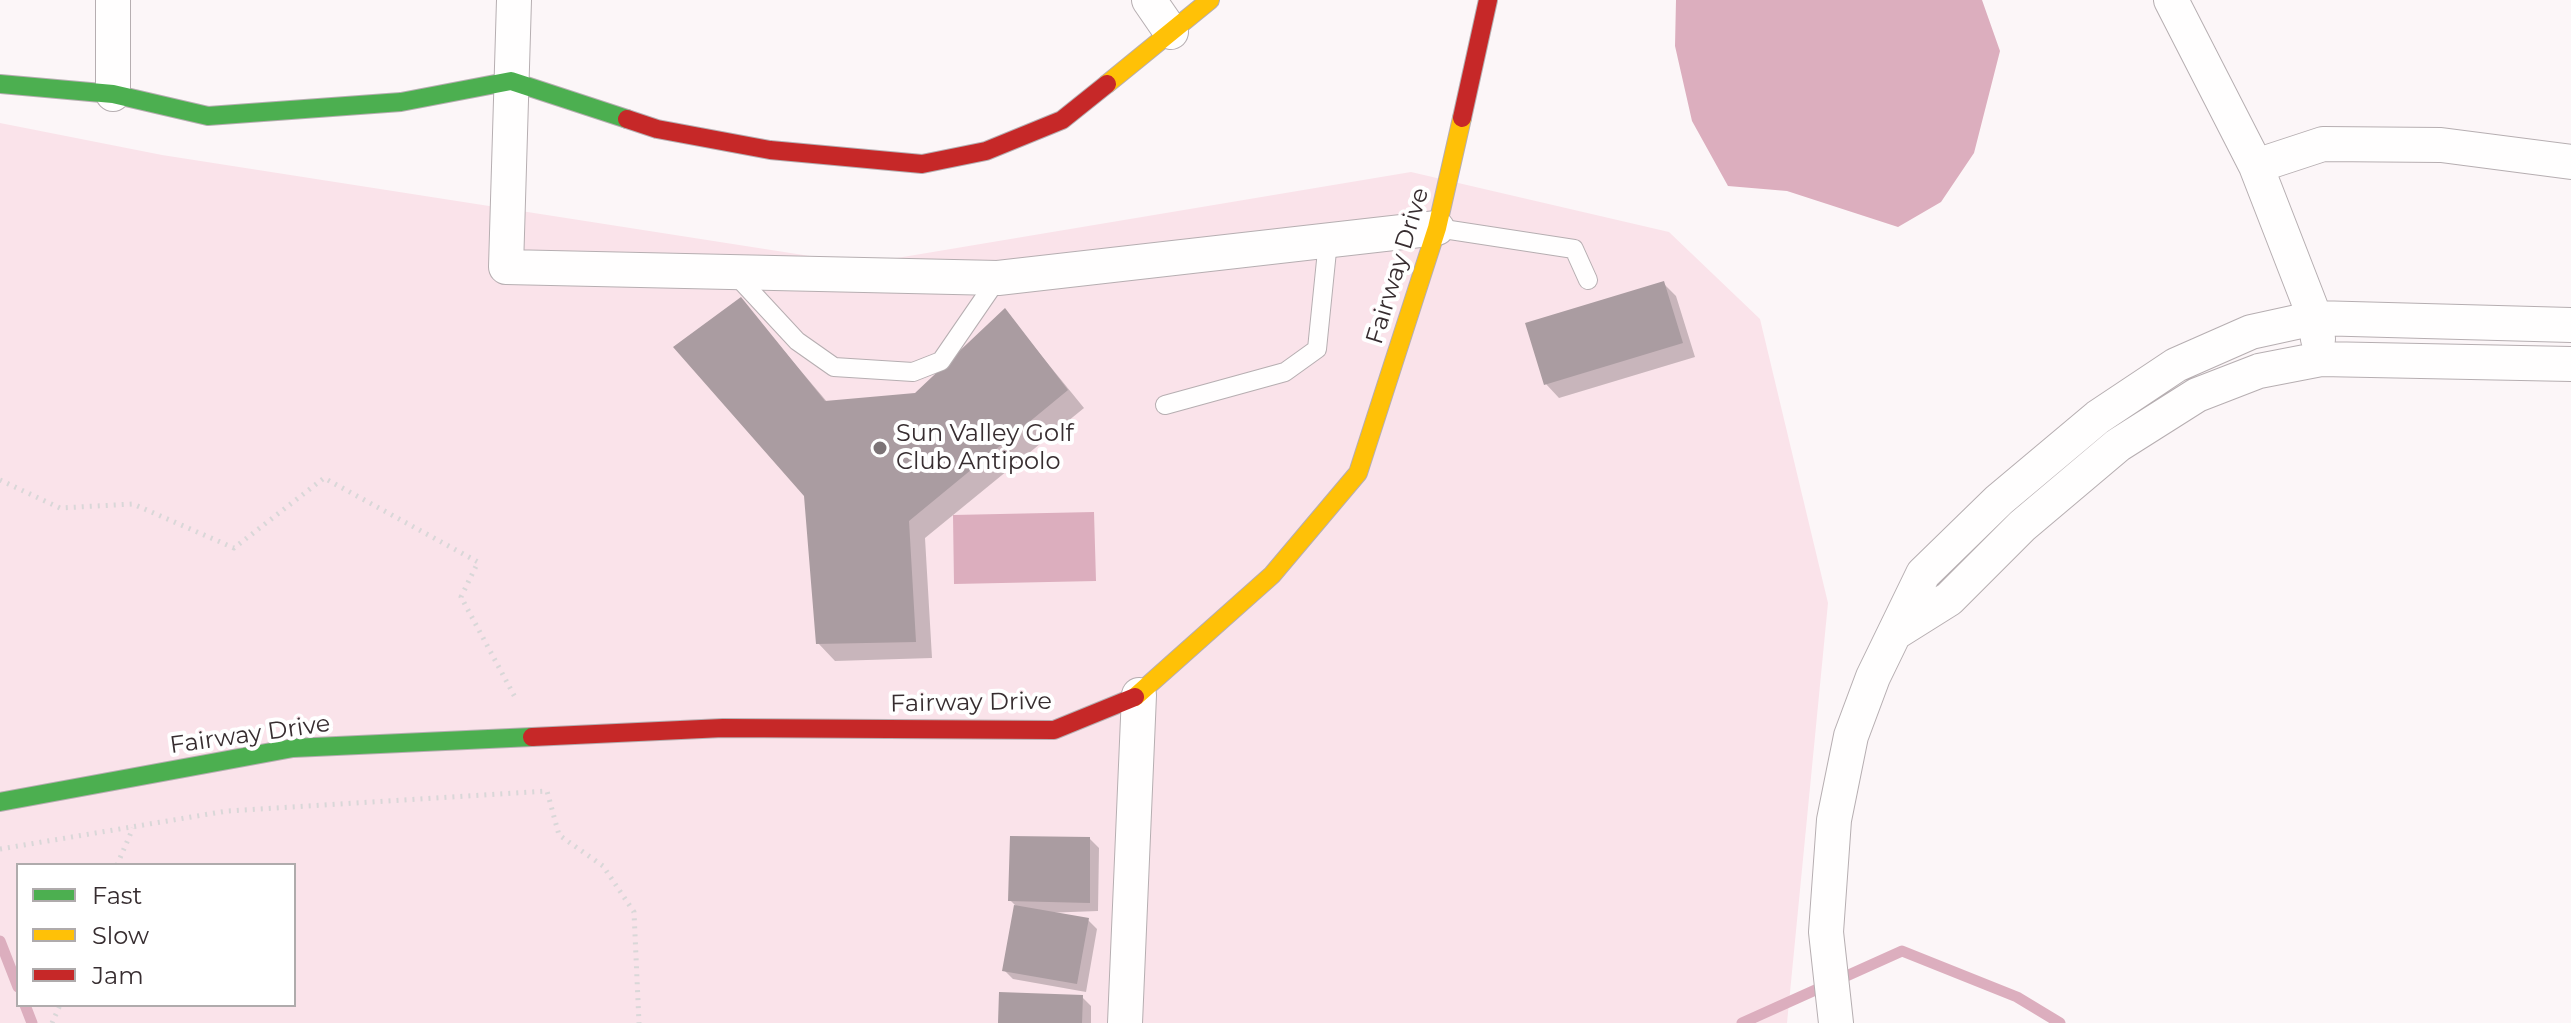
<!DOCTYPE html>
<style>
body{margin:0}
#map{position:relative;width:2571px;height:1023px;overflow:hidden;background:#fcf6f8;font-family:Montserrat,sans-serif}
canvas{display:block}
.legend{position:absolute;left:16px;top:863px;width:280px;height:144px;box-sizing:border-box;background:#fff;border:2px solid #afabac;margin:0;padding:10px 14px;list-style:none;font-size:24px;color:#372d30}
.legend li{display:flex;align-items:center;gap:16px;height:40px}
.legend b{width:40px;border:2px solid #afabac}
</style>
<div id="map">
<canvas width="2571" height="1023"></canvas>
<ul class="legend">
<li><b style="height:10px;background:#4caf50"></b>Fast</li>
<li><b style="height:10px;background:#ffc107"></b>Slow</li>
<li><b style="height:10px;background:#c62828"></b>Jam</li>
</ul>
</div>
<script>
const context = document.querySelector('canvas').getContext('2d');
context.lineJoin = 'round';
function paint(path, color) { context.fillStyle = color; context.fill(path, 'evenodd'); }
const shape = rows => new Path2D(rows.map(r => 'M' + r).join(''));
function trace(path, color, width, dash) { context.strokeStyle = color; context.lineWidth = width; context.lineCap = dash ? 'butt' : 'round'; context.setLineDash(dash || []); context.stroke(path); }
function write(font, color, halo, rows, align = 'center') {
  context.font = font + ' Montserrat,sans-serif'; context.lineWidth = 8; context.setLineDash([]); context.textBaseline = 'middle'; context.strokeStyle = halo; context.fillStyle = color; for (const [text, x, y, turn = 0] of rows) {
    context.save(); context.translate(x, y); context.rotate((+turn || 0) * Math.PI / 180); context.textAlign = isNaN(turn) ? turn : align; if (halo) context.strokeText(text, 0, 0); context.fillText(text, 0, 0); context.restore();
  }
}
const green = shape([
 [0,123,162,155,861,264,1411,172,1669,232,1760,319,1828,603,1787,1023,0,1023],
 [18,865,294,865,294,1005,18,1005]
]);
const water = shape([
 [1676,0,1982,0,2000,51,1974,153,1941,202,1898,227,1787,191,1728,186,1692,121,1675,46],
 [1094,512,1096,581,954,584,953,515]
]);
const shadow = shape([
 [1663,283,1676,296,1695,357,1559,398,1546,384],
 [740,299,828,403,916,395,1005,311,1084,408,925,538,932,658,835,661,818,643,806,495],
 [1090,839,1099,848,1098,911,1044,913,1088,920,1097,929,1086,992,1013,979,1004,970,1016,906,1010,900],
 [1082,997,1091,1006,1091,1023,1000,1023]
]);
const stream = shape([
 [0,941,18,987],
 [25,1005,32,1023],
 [1742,1023,1902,951,2017,997,2060,1023]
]);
const building = shape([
 [1664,281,1683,343,1544,385,1525,323],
 [741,297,825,401,915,393,1005,308,1068,390,909,521,916,642,816,644,804,496,673,347],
 [1010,836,1090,837,1090,903,1008,901],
 [1014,905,1089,918,1077,984,1002,971],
 [999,992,1083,995,1082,1023,998,1023]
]);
const path = shape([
 [0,480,60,508,133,504,234,548,324,478,478,562,461,597,516,699],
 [0,849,227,811,547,791,559,835,603,866,634,912,639,1023],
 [117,865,133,828],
 [52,1023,60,1005]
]);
const lane = shape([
 [1437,228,1574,249,1588,280],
 [733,272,797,341,834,367,913,372,941,361,998,278],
 [1165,405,1285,372,1317,349,1328,241]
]);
const street = shape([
 [514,0,506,267,998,278,1437,228],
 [1149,0,1171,32],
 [2171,0,2256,166],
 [113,94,113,0],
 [2318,339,2315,318,2256,166,2323,144,2441,145,2571,162],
 [1898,631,1949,599,2022,526,2118,445,2197,395,2259,371,2321,359,2571,364],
 [1125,1023,1139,695],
 [1836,1023,1826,932,1834,820,1851,736,1873,677,1923,574,1999,500,2098,417,2176,365,2251,332,2315,318,2571,325]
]);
const fast = shape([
 [0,84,113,94,208,116,401,102,511,81,627,119],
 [0,802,293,748,532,737]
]);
const slow = shape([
 [1107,84,1210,0],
 [1135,697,1272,575,1358,473,1437,228,1462,118]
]);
const jam = shape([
 [1462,118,1488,0],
 [627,119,657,129,770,150,922,164,986,151,1062,120,1107,84],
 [532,737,723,728,1054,730,1135,697]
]);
const markers = [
 [880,448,8,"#7c7376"]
];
const streetNames = [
 ["Fairway Drive",1398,266,-73],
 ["Fairway Drive",971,703,-1],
 ["Fairway Drive",250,735,-8]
];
const poiNames = [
 ["Sun Valley Golf",896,434],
 ["Club Antipolo",896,462]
];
paint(green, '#fae3ea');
paint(water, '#dcaebe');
paint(shadow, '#0003');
trace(stream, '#dcaebe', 11);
paint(building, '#aa9ca1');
trace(lane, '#b6aeb1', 20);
trace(street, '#b6aeb1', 36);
trace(fast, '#b6aeb1', 20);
trace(slow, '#b6aeb1', 20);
trace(jam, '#b6aeb1', 20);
trace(path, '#d9d7d8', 5, [2, 6]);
trace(lane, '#fffefe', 18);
trace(street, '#fffefe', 34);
trace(fast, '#4caf50', 18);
trace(slow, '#ffc107', 18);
trace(jam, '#c62828', 18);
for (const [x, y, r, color] of markers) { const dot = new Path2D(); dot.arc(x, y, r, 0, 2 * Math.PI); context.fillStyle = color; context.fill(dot); trace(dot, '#fff', 3); }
write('24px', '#372d30', '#fff', streetNames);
write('24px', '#372d30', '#fff', poiNames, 'left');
</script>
